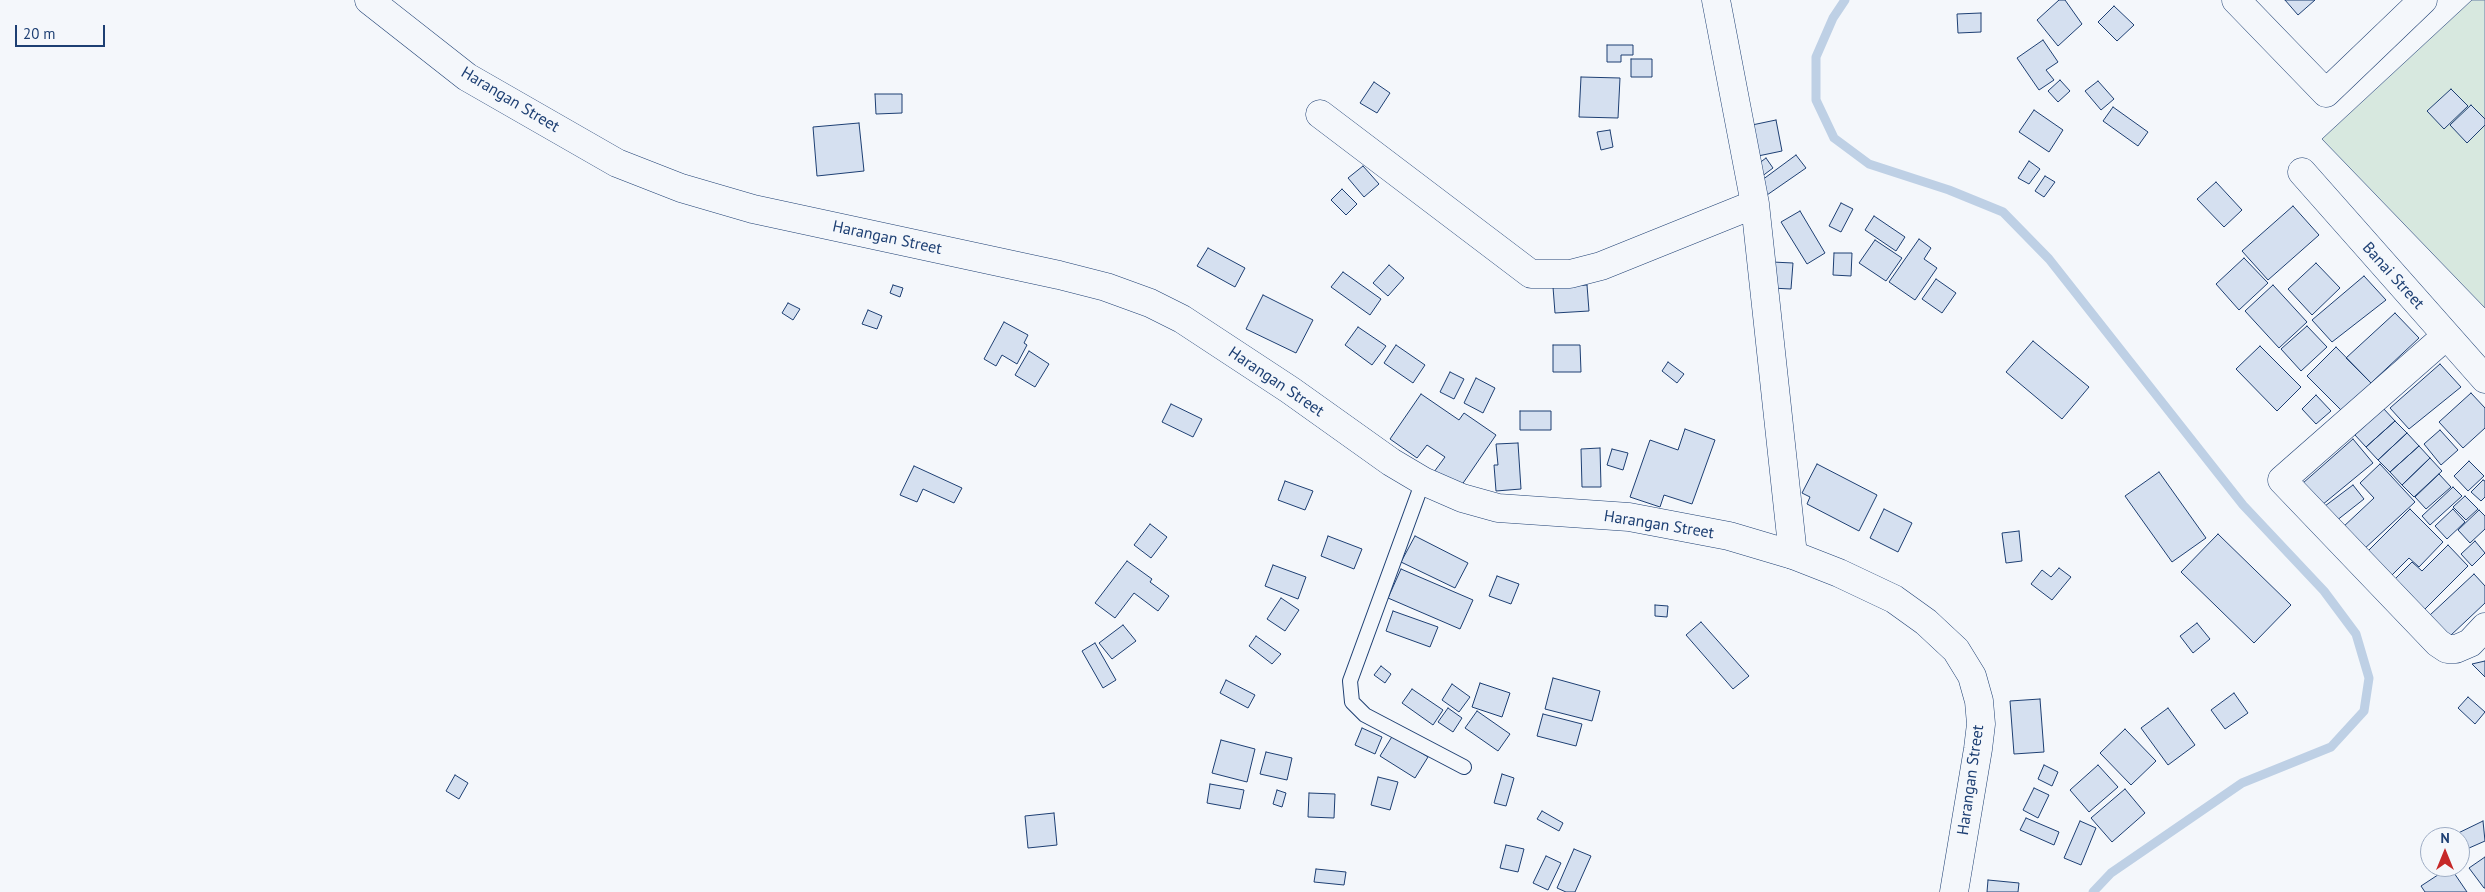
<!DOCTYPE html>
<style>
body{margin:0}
#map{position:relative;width:2485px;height:892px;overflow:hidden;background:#f4f7fb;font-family:"PT Sans",sans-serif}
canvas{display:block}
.north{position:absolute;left:2420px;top:827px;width:50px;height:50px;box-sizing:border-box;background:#f4f7fb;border:1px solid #9eadc5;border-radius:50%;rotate:0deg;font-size:14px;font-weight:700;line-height:20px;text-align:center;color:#1d3f73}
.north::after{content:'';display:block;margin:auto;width:18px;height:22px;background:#c62828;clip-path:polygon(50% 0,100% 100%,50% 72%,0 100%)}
.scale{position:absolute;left:15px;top:25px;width:90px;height:22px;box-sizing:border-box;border:2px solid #1d3f73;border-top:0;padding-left:6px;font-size:15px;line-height:18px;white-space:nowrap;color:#1d3f73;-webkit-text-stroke:4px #f4f7fb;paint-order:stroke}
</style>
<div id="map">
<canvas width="2485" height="892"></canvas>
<div class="north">N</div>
<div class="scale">20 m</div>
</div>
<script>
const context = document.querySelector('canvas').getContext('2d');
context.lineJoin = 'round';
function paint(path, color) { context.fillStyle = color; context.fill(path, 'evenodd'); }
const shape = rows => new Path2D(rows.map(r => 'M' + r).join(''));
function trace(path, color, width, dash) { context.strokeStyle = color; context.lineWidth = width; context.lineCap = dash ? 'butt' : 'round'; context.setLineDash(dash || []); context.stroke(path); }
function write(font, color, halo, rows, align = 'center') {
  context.font = font + ' "PT Sans",sans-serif'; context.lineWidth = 4; context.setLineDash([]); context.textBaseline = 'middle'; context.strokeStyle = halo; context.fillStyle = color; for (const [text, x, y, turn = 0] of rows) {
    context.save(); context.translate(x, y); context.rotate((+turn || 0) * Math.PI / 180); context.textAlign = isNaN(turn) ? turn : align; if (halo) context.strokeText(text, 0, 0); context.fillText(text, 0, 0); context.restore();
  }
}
const green = shape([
 [2472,0,2485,0,2485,308,2322,139,2472,0]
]);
const stream = shape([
 [1845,0,1833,18,1816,57,1816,100,1834,138,1869,164,1949,190,2003,212,2049,259,2243,505,2324,591,2356,634,2369,678,2364,711,2331,747,2242,783,2111,873,2093,892]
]);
const building = shape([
 [2059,0,2065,0,2082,24,2058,46,2037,20,2059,0],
 [2285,0,2315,0,2298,15,2285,0],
 [2114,6,2134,25,2117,41,2098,22,2114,6],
 [1981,13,1981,32,1958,33,1957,14,1981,13],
 [2043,40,2058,62,2046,70,2054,80,2039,90,2017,58,2043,40],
 [1607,45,1633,45,1633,55,1621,55,1621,62,1607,62,1607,45],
 [1631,59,1652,59,1652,77,1631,77,1631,59],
 [1581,77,1620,78,1618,118,1579,117,1581,77],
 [2060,80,2070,91,2058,102,2048,91,2060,80],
 [2098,81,2114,99,2101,110,2085,91,2098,81],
 [1374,82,1390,93,1377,113,1360,103,1374,82],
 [2451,89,2468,106,2444,129,2427,111,2451,89],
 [875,94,902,94,902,113,876,114,875,94],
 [2471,105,2485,119,2485,125,2467,143,2450,125,2471,105],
 [2113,107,2148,132,2138,146,2103,121,2113,107],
 [2034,110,2063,130,2049,152,2019,132,2034,110],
 [1776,120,1782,151,1758,156,1752,125,1776,120],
 [859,123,864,171,817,176,813,127,859,123],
 [1610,130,1613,147,1601,150,1597,132,1610,130],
 [1796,155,1806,168,1767,195,1758,183,1796,155],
 [1766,158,1773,168,1761,177,1754,167,1766,158],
 [2029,161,2040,169,2029,184,2018,178,2029,161],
 [1363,166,1379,184,1364,197,1348,178,1363,166],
 [2045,176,2055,182,2044,197,2035,191,2045,176],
 [2216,182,2242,210,2224,227,2197,199,2216,182],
 [1342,189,1357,204,1346,215,1331,200,1342,189],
 [1841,203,1853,209,1841,232,1829,226,1841,203],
 [2293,206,2319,235,2268,280,2242,251,2293,206],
 [1800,211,1825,253,1807,264,1781,222,1800,211],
 [1874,216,1905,237,1896,251,1865,230,1874,216],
 [1919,239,1931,248,1924,259,1937,268,1915,300,1889,282,1919,239],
 [1875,240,1902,258,1886,281,1859,263,1875,240],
 [1208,248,1245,268,1235,287,1197,266,1208,248],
 [1834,253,1852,253,1851,276,1833,275,1834,253],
 [2244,258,2268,283,2239,310,2216,284,2244,258],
 [1772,262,1793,263,1791,289,1771,288,1772,262],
 [2316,263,2340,288,2312,315,2288,289,2316,263],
 [1389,265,1404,278,1388,296,1373,283,1389,265],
 [1343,272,1381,299,1370,315,1331,287,1343,272],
 [2364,276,2386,300,2332,342,2312,320,2364,276],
 [1936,279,1956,293,1942,313,1922,299,1936,279],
 [893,285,903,288,900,297,890,293,893,285],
 [1587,285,1589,311,1555,313,1553,287,1587,285],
 [2273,285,2307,322,2279,348,2245,311,2273,285],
 [1263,295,1313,320,1296,353,1246,329,1263,295],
 [788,303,800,309,793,320,782,313,788,303],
 [868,310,882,316,877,329,862,324,868,310],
 [2395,313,2419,338,2371,383,2346,358,2395,313],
 [1004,322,1028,335,1024,343,1027,345,1017,364,1002,355,996,366,984,359,1004,322],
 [2307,326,2327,347,2301,371,2281,349,2307,326],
 [1358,327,1386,346,1372,365,1345,345,1358,327],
 [2033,341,2089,387,2062,419,2006,372,2033,341],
 [1396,345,1425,365,1413,383,1384,363,1396,345],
 [1553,345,1580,345,1581,372,1553,372,1553,345],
 [2260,346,2301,387,2277,411,2236,369,2260,346],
 [2336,347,2371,383,2343,412,2307,376,2336,347],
 [1029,351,1049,364,1035,387,1015,375,1029,351],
 [1668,362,1684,374,1677,383,1662,371,1668,362],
 [2440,364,2461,387,2409,429,2390,408,2440,364],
 [1450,372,1464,379,1454,399,1440,392,1450,372],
 [1476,378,1495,388,1483,413,1464,403,1476,378],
 [2471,393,2485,408,2485,428,2463,448,2439,422,2471,393],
 [1421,394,1459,420,1464,413,1496,435,1459,489,1434,472,1445,457,1427,445,1417,458,1390,439,1421,394],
 [2316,395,2331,411,2316,424,2302,409,2316,395],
 [1171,404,1202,419,1193,437,1162,422,1171,404],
 [2383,408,2395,421,2366,447,2355,435,2383,408],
 [1520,411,1551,411,1551,430,1520,430,1520,411],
 [2395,421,2407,433,2378,460,2366,447,2395,421],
 [1685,429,1715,440,1692,504,1664,495,1660,507,1630,497,1650,440,1678,450,1685,429],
 [2440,430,2458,450,2441,465,2424,444,2440,430],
 [2407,433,2419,446,2390,472,2378,460,2407,433],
 [2353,439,2373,463,2322,505,2303,483,2353,439],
 [1518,443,1521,489,1496,491,1494,465,1498,465,1496,444,1518,443],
 [2419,446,2430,458,2402,485,2390,472,2419,446],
 [1600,448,1601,487,1582,487,1581,449,1600,448],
 [1612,449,1628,453,1623,470,1607,465,1612,449],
 [2430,458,2442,471,2414,497,2402,485,2430,458],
 [2469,461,2484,476,2468,491,2454,476,2469,461],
 [1817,464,1877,495,1859,531,1807,504,1810,497,1802,493,1817,464],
 [2380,464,2415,502,2363,550,2342,528,2374,498,2360,483,2380,464],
 [914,466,962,488,954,503,923,489,917,502,900,495,914,466],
 [2159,472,2206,538,2172,562,2125,496,2159,472],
 [2439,474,2451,487,2426,509,2415,497,2439,474],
 [2483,480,2485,481,2485,497,2481,501,2471,492,2483,480],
 [1285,481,1313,491,1305,510,1278,500,1285,481],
 [2353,485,2364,499,2336,521,2325,506,2353,485],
 [2453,487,2462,496,2430,525,2422,516,2453,487],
 [2465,496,2478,509,2466,520,2453,507,2465,496],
 [1884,509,1912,523,1898,552,1870,538,1884,509],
 [2410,509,2443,542,2419,567,2409,558,2390,577,2366,553,2410,509],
 [2453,509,2465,522,2447,539,2435,526,2453,509],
 [2479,510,2485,516,2485,529,2470,543,2458,530,2479,510],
 [1150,524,1167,537,1151,558,1134,545,1150,524],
 [2019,531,2022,561,2006,563,2002,533,2019,531],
 [2218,534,2291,605,2254,643,2181,572,2218,534],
 [1328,536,1362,549,1354,569,1321,556,1328,536],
 [1415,536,1468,563,1455,588,1401,562,1415,536],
 [2475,541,2485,553,2472,566,2461,554,2475,541],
 [2448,545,2468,566,2424,610,2394,580,2412,562,2422,571,2448,545],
 [1127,561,1152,579,1150,582,1169,596,1158,611,1134,593,1115,618,1095,603,1127,561],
 [1273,565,1306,577,1298,599,1265,586,1273,565],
 [2059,568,2071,577,2052,600,2031,584,2042,570,2051,577,2059,568],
 [1401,569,1473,600,1460,629,1388,598,1401,569],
 [2474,574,2485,586,2485,603,2450,636,2430,615,2474,574],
 [1497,576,1519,584,1511,604,1489,596,1497,576],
 [1281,598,1299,610,1285,631,1267,619,1281,598],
 [1655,605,1668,606,1667,617,1655,616,1655,605],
 [1393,611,1438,627,1430,647,1386,631,1393,611],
 [1701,622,1749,676,1733,689,1686,635,1701,622],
 [2197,623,2210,639,2193,653,2180,636,2197,623],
 [1123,625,1136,641,1112,659,1099,643,1123,625],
 [1256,636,1281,654,1272,664,1249,646,1256,636],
 [1095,643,1116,680,1103,688,1082,651,1095,643],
 [2485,661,2485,677,2472,664,2485,661],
 [1381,666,1391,674,1385,683,1374,675,1381,666],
 [1553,678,1600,691,1592,721,1545,709,1553,678],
 [1226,680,1255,695,1248,708,1220,693,1226,680],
 [1480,683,1510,693,1502,717,1472,707,1480,683],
 [1452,684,1470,697,1459,712,1442,700,1452,684],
 [1412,689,1443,710,1433,725,1402,703,1412,689],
 [2234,693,2248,713,2225,729,2211,710,2234,693],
 [2468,697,2485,712,2475,724,2458,708,2468,697],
 [2040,699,2044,752,2014,754,2010,701,2040,699],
 [1448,708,1462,718,1453,732,1438,722,1448,708],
 [2168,708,2195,745,2168,765,2141,728,2168,708],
 [1477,711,1510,734,1498,751,1465,728,1477,711],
 [1543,714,1582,724,1576,746,1537,736,1543,714],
 [1362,728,1382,737,1375,754,1355,745,1362,728],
 [2125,729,2156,761,2131,785,2100,753,2125,729],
 [1393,735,1428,757,1415,778,1380,756,1393,735],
 [1221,740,1255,749,1247,782,1212,773,1221,740],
 [1266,752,1292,758,1287,780,1260,774,1266,752],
 [2044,765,2058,772,2052,786,2038,779,2044,765],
 [2098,765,2118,787,2089,812,2070,790,2098,765],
 [1502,774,1514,778,1506,806,1494,803,1502,774],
 [455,775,468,783,459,799,446,791,455,775],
 [1378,777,1398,782,1390,810,1371,805,1378,777],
 [1210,784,1244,790,1240,809,1207,803,1210,784],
 [2034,788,2049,795,2038,818,2023,810,2034,788],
 [2125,789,2145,813,2112,842,2091,818,2125,789],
 [1277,790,1286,793,1282,807,1273,804,1277,790],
 [1309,793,1335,794,1334,818,1308,817,1309,793],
 [1542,811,1563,823,1559,831,1537,819,1542,811],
 [1054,813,1057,845,1028,848,1025,816,1054,813],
 [2026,818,2059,832,2054,845,2020,830,2026,818],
 [2080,821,2096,828,2081,865,2064,858,2080,821],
 [2483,821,2485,841,2460,852,2460,837,2450,837,2483,821],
 [1506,845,1524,849,1518,872,1500,868,1506,845],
 [1574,849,1591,856,1575,892,1566,892,1557,888,1574,849],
 [1546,856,1561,863,1548,890,1533,883,1546,856],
 [2485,857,2485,888,2484,888,2469,868,2485,857],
 [2450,867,2467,892,2425,892,2421,886,2450,867],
 [1316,869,1346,872,1344,885,1314,882,1316,869],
 [1988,880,2019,883,2018,892,1987,892,1988,880]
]);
const lane = shape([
 [1423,481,1350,681,1352,702,1365,715,1464,767]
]);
const street = shape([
 [1716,0,1755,204,1793,555],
 [2236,0,2326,93,2423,0],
 [1320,114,1531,274,1570,274,1601,266,1755,204],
 [2302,172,2485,379],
 [2446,336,2282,480,2438,643,2447,649,2456,649,2470,643,2485,627]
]);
const secondary = shape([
 [369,0,467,77,617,163,681,188,753,209,1059,275,1106,287,1150,303,1182,319,1290,390,1391,462,1423,481,1462,498,1498,508,1629,517,1729,536,1793,555,1839,573,1894,599,1926,622,1956,650,1972,676,1979,701,1981,724,1978,749,1954,892]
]);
const streetNames = [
 ["Harangan Street",510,100,31],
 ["Harangan Street",887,238,12],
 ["Banai Street",2393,276,48],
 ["Harangan Street",1276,382,34],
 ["Harangan Street",1659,525,9],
 ["Harangan Street",1971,780,-82]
];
paint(green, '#d7e8df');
trace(green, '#687fa3', 1);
trace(stream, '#bed0e5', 9);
paint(building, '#d5e0f0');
trace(building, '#1d3f73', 1);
trace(lane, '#1d3f73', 16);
trace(street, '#1d3f73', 29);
trace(secondary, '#1d3f73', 29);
trace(lane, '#f4f7fb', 14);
trace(street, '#f4f7fb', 28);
trace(secondary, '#f4f7fb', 28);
write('16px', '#1d3f73', '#f4f7fb', streetNames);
</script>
